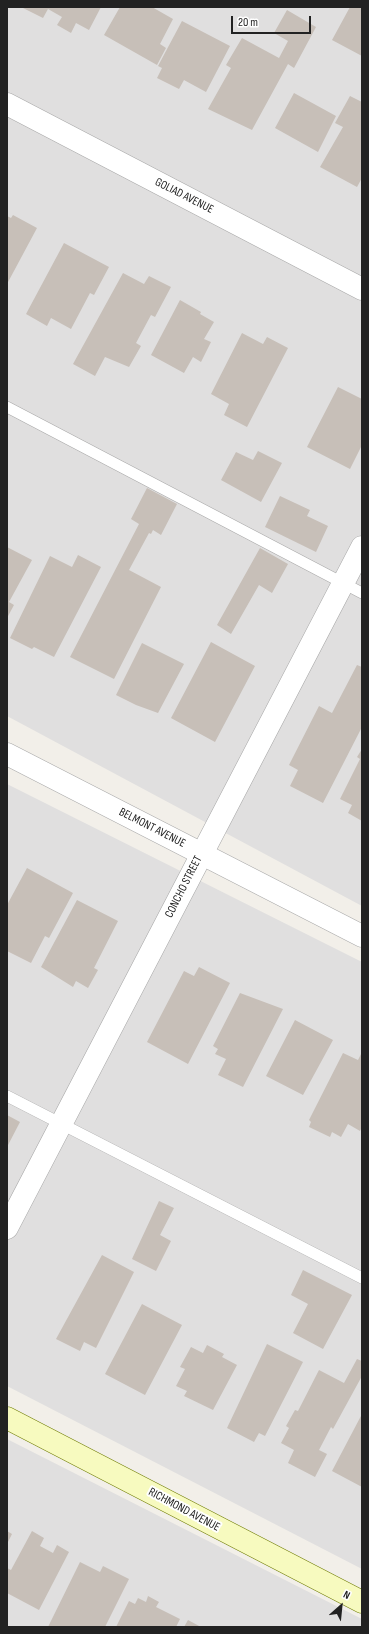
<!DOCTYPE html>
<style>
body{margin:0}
#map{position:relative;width:369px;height:1634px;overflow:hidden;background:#f2efe9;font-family:"Sofia Sans Condensed",sans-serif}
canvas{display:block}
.frame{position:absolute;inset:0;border:8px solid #222;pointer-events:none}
.north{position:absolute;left:321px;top:1586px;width:40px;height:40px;-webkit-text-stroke:3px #fff;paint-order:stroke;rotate:27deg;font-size:11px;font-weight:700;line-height:16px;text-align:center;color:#222}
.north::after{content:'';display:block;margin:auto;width:14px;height:18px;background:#222;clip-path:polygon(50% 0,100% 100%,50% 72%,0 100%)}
.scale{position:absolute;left:231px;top:16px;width:80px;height:18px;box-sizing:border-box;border:2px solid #222;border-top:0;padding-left:5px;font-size:12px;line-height:14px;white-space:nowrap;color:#222;-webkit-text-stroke:3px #fff;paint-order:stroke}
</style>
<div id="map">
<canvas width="369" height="1634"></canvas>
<div class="frame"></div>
<div class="north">N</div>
<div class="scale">20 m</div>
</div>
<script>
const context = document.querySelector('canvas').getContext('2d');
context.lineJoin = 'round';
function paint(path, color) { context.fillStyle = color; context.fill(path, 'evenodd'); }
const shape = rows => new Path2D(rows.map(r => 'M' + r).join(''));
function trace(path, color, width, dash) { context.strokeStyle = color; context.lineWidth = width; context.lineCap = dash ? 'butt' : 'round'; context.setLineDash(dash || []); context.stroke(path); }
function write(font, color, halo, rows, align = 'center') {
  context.font = font + ' "Sofia Sans Condensed",sans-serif'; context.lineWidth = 4; context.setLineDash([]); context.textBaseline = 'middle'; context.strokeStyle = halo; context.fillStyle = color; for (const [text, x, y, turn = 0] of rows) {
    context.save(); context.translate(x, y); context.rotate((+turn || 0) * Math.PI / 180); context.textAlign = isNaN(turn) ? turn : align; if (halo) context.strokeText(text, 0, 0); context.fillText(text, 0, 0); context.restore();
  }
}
const residential = shape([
 [7,7,362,7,362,906,7,716],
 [7,784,362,962,362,1569,7,1386],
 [7,1439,362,1619,362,1627,7,1627]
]);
const building = shape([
 [21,7,101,7,89,30,76,23,71,33,57,25,62,17,48,9,43,18],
 [120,7,152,7,173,19,160,44,166,48,157,65,104,35],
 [350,7,362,7,362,56,332,40],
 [287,10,316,27,294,68,288,64,252,130,208,109,231,68,226,65,242,38,279,58,288,41,274,33],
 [182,21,230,46,206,92,184,80,179,89,157,78,162,68,158,66],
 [294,93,336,116,318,152,275,128],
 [350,96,362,102,362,178,357,187,320,167,343,127,335,123],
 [13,215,37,228,7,284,7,216,11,218],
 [64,243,109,267,94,295,90,293,71,329,51,318,47,326,26,314],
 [123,273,144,284,149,276,171,287,155,317,151,315,136,343,141,346,129,367,105,357,95,376,73,364],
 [180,300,201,312,200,314,214,322,204,339,211,342,201,362,193,357,184,373,151,355],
 [242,333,263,344,267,337,288,348,247,427,224,415,229,404,211,394],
 [338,387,362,399,362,445,350,469,307,447],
 [258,451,282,463,261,502,221,480,236,452,253,460],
 [147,488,177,504,161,535,153,530,151,534,149,533,129,570,161,587,114,679,70,657,139,524,131,519],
 [280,496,310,510,307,516,328,526,316,552,265,527],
 [7,547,32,560,9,602,14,605,7,618],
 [260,548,288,564,272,593,259,585,231,634,217,625],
 [78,555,101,567,54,657,34,647,32,649,10,638,50,556,72,567],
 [211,642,255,666,215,742,171,718],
 [142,643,184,664,158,713,136,705,116,695],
 [357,665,362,667,362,727,323,803,290,786,298,770,289,765,319,706,332,713],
 [362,749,362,821,348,813,352,805,340,799,360,759,357,757],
 [27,868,73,893,49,938,45,936,31,963,7,951,7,905],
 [77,900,118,921,94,968,98,970,88,988,76,981,73,987,41,967],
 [199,967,230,983,188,1064,147,1042,184,971,194,976],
 [240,993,283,1009,243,1087,218,1075,226,1059,215,1054,218,1049,213,1046],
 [295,1020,333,1040,303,1095,266,1076],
 [343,1053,358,1060,361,1054,362,1055,362,1127,360,1131,348,1124,341,1137,332,1132,330,1137,309,1127,311,1122,309,1120],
 [7,1115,20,1122,7,1147],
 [159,1201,174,1208,160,1235,171,1241,156,1271,132,1259],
 [102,1255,134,1272,96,1348,84,1342,80,1351,56,1339],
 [303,1270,352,1295,323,1349,293,1333,308,1304,291,1295],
 [142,1304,182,1325,145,1395,105,1374],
 [267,1344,303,1362,265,1436,259,1433,254,1442,227,1428],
 [207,1345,224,1354,222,1357,237,1365,213,1410,184,1396,187,1391,176,1386,185,1369,180,1367,191,1347,203,1353],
 [357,1359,362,1361,362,1376,333,1429,331,1427,319,1450,327,1454,315,1477,288,1463,294,1450,281,1443,289,1428,286,1426,295,1410,298,1411,319,1370,344,1383],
 [362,1414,362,1487,332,1471],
 [7,1531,12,1534,7,1544],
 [32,1531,44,1538,40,1546,53,1553,57,1545,69,1552,39,1610,7,1593,7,1568,11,1570],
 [80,1562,100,1572,103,1566,129,1579,105,1627,48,1627],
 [148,1596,159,1602,156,1607,180,1619,176,1627,116,1627,129,1601,135,1604,138,1598,146,1602],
 [188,1620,201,1627,184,1627]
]);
const lane = shape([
 [7,407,362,593],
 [7,1096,362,1278]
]);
const street = shape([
 [7,104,362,289],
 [7,754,362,936],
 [7,1228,362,547]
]);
const secondary = shape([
 [7,1418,362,1602]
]);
const streetNames = [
 ["GOLIAD AVENUE",184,196,27],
 ["BELMONT AVENUE",152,828,27],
 ["CONCHO STREET",184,887,-63],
 ["RICHMOND AVENUE",184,1510,28]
];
paint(residential, '#e0dfdf');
paint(building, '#c7bfb8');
trace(lane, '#a9a9a9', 12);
trace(street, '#a9a9a9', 23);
trace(secondary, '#707d05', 23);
trace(lane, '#fff', 11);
trace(street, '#fff', 22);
trace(secondary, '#f7fabf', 22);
write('12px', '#222', '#fff', streetNames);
</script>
